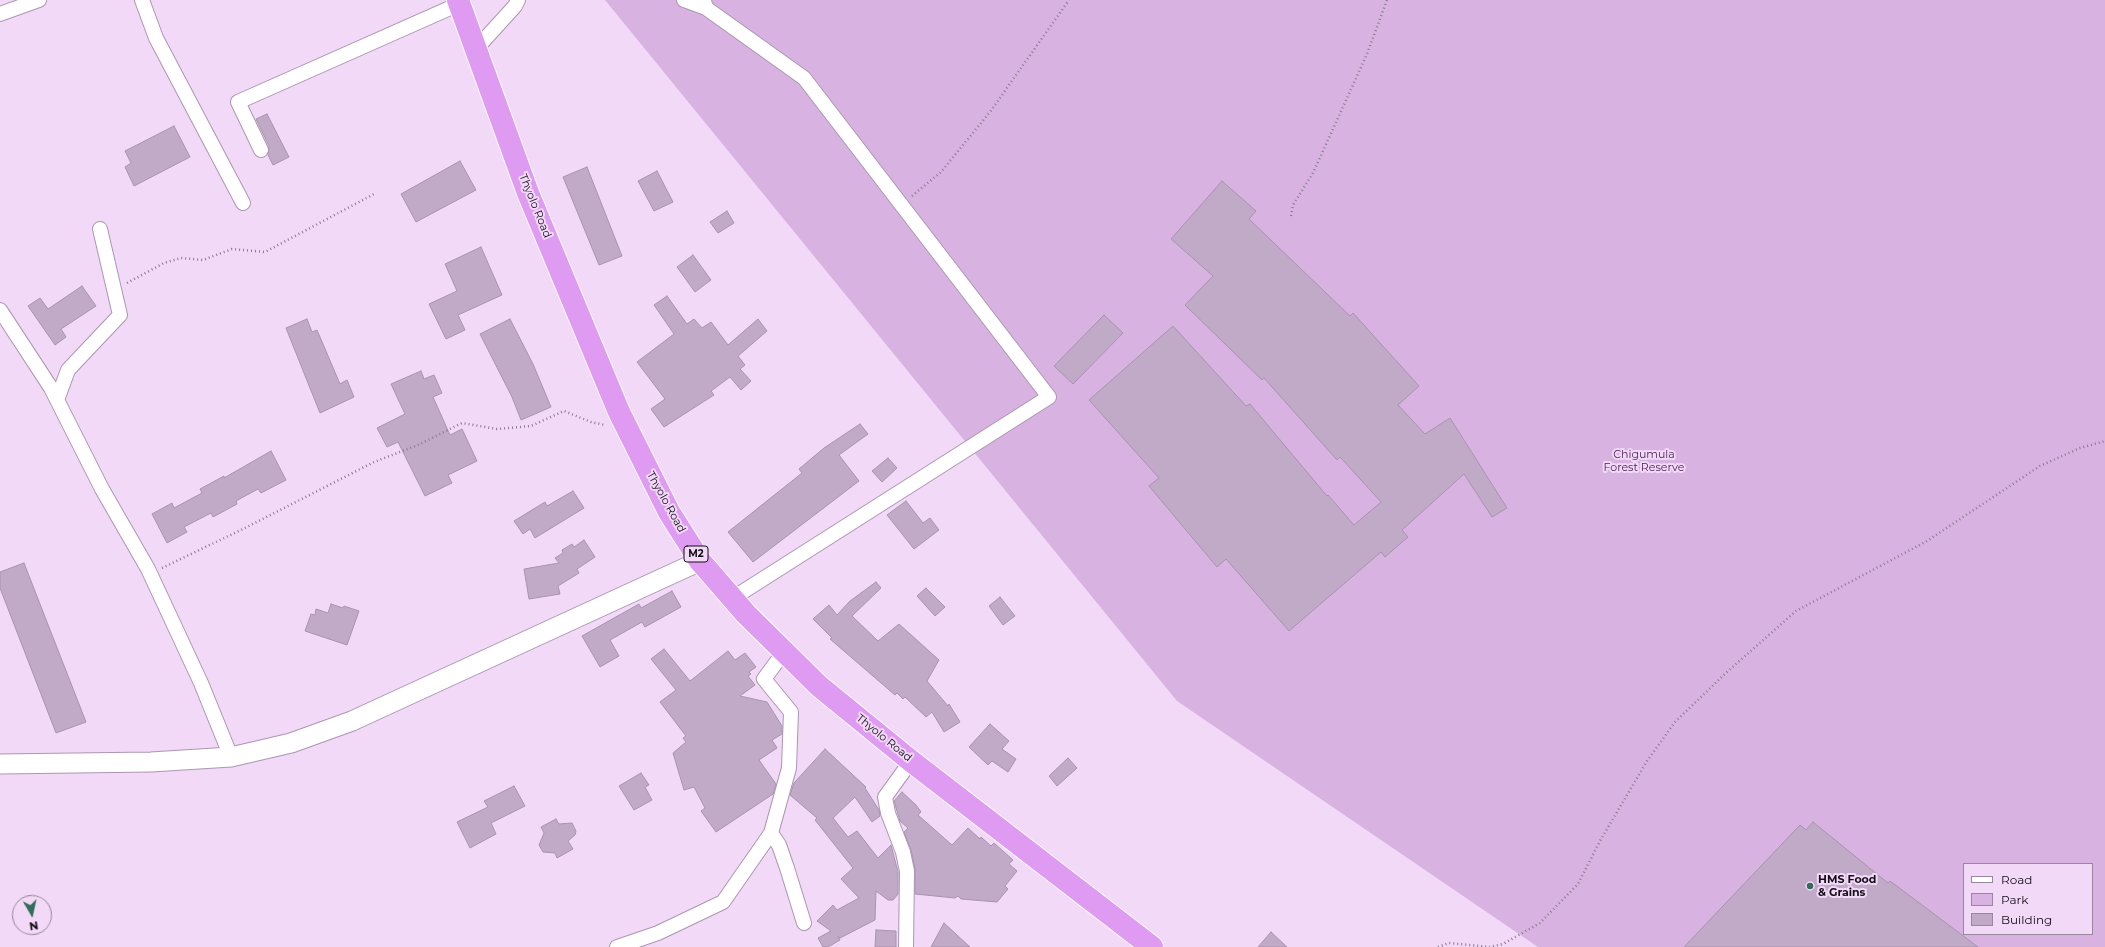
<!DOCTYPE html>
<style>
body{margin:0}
#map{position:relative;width:2105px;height:947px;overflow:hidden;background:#f1d9f7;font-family:Montserrat,sans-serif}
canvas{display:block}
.legend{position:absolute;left:1963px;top:863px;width:130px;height:72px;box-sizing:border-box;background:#f1d9f7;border:1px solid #99879d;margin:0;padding:5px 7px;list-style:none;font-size:12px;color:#150d17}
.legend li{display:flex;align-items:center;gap:8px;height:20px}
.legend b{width:20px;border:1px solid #99879d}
.north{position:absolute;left:12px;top:895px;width:40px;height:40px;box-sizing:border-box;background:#f1d9f7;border:1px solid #99879d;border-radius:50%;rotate:171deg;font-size:11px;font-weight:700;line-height:16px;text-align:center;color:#150d17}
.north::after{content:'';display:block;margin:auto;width:14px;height:18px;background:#316e5a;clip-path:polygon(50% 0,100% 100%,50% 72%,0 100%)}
</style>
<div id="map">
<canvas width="2105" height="947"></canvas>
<ul class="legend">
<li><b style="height:5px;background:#fff"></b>Road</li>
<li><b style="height:11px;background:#d8b3e2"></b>Park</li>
<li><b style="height:11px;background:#c1aac7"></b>Building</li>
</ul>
<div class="north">N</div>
</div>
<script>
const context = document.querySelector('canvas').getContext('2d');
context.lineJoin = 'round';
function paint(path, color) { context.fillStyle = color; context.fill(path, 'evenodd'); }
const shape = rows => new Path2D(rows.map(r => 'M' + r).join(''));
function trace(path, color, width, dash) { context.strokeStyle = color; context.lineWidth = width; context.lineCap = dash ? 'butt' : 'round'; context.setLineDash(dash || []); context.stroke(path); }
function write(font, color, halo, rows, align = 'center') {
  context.font = font + ' Montserrat,sans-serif'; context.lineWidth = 4; context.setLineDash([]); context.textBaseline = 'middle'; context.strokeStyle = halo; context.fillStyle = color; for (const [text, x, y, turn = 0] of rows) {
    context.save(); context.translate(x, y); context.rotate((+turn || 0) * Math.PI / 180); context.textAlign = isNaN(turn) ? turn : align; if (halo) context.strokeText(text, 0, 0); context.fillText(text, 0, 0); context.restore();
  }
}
const green = shape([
 [605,0,2105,0,2105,947,1538,947,1177,701],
 [1964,864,2092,864,2092,934,1964,934]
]);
const building = shape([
 [267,114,289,157,273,165,268,155,269,146,256,119,267,114],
 [174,126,190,157,134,186,125,167,131,163,125,151,174,126],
 [460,161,476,190,416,222,401,194,460,161],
 [587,167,622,256,599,265,563,177,587,167],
 [657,171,673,202,654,211,638,181,657,171],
 [1222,181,1256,211,1249,219,1350,316,1353,313,1419,386,1398,405,1425,434,1450,418,1507,508,1492,517,1464,474,1402,530,1408,537,1385,557,1381,552,1289,631,1226,559,1217,567,1149,486,1159,478,1089,400,1173,326,1246,406,1250,404,1327,496,1328,495,1354,525,1381,502,1340,457,1337,460,1264,378,1262,380,1185,305,1213,276,1171,239,1222,181],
 [727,211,734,223,718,233,710,222,727,211],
 [481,247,502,295,458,315,465,330,446,339,429,304,457,291,445,264,481,247],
 [693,255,711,280,695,292,677,267,693,255],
 [82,286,96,306,61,329,66,337,55,345,28,306,40,298,48,309,82,286],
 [667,296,687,324,694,319,702,328,711,322,728,345,758,319,767,331,738,356,745,365,740,369,751,381,741,390,730,377,711,391,714,395,664,427,651,409,665,399,637,362,674,334,654,305,667,296],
 [1104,315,1123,333,1073,384,1054,366,1104,315],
 [307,319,312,332,317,330,340,384,347,380,354,397,320,413,286,328,307,319],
 [510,319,533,364,551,407,521,420,512,397,480,334,510,319],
 [421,371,424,379,434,375,442,393,433,397,450,435,462,429,477,461,448,475,452,483,425,496,398,442,387,447,377,428,405,414,391,384,421,371],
 [860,424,868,434,839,455,859,481,753,562,728,532,802,473,799,469,824,448,860,424],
 [271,451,286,480,261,493,258,489,236,501,237,504,213,517,211,513,184,527,187,532,167,543,152,514,172,503,174,508,202,493,200,489,224,476,224,478,271,451],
 [888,458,897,468,882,482,872,471,888,458],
 [573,491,584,508,535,538,530,529,523,534,514,521,545,502,547,506,573,491],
 [906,501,923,523,930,518,939,530,914,549,887,515,906,501],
 [584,540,595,557,577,569,579,573,558,586,560,594,529,599,524,569,559,563,555,558,563,553,562,550,572,544,574,547,584,540],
 [24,563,86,722,56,733,0,588,0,572,24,563],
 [876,582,881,588,852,616,878,641,899,624,939,660,927,681,948,706,949,704,960,722,944,732,932,712,926,717,905,697,903,699,897,693,895,695,830,639,832,638,813,619,829,605,837,615,850,601,876,582],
 [926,588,945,607,935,616,917,596,926,588],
 [672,591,681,607,645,627,642,622,610,640,619,656,600,667,582,636,639,604,641,608,672,591],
 [1000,597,1015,616,1003,625,989,606,1000,597],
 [331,604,343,608,344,606,359,611,347,645,305,631,311,614,315,615,316,609,328,613,331,604],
 [664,649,690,681,728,651,735,660,745,653,756,667,749,672,751,674,748,676,755,685,740,696,767,702,782,726,782,734,772,740,777,748,759,760,776,784,773,794,716,832,701,811,705,808,694,787,684,790,673,753,686,742,683,738,686,736,660,702,676,690,651,659,664,649],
 [990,724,1009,741,1002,749,1016,759,1008,772,992,761,988,765,969,747,990,724],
 [825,749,866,787,865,788,879,810,880,816,872,822,855,797,833,818,848,837,857,831,878,858,891,845,898,872,898,894,893,900,888,900,876,891,875,920,840,938,838,936,840,940,828,947,823,947,818,938,831,931,817,921,833,905,837,910,859,898,841,879,853,868,815,820,817,818,790,795,794,783,825,749],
 [1068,758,1077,768,1057,786,1049,776,1068,758],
 [641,773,649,785,645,787,652,800,634,810,619,786,641,773],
 [514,786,525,806,491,823,496,834,470,848,457,822,488,807,484,801,514,786],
 [902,792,916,805,921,812,918,815,952,845,968,828,980,839,981,837,991,846,994,843,1013,860,1009,864,1017,871,1005,886,1008,889,997,902,961,899,958,896,955,898,915,894,915,869,911,850,904,832,908,828,900,821,894,801,902,792],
 [556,819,559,824,572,823,576,831,575,835,568,841,573,849,557,858,555,853,543,852,539,845,544,833,541,827,556,819],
 [1813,822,1888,883,1890,881,1978,947,1684,947,1800,825,1806,830,1813,822],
 [944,923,970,947,931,947,944,923],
 [876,930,896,931,896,947,875,947,876,930],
 [1271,932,1287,947,1258,947,1271,932]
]);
const path = shape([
 [912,196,941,172,990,112,1069,0],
 [1291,216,1293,205,1313,173,1367,54,1387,0],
 [127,283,164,263,181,258,203,260,232,249,265,252,374,194],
 [162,568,245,528,374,462,418,445,462,423,497,429,531,426,564,411,591,422,605,425],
 [1438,947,1449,943,1490,947,1503,944,1540,923,1578,884,1600,841,1647,761,1675,722,1727,672,1796,611,1927,541,2040,466,2080,448,2105,441]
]);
const street = shape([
 [142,0,156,38,243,203],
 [684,0,706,8,704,1],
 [706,8,804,78,1049,397,733,598],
 [0,14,39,0],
 [475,50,515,6,518,0],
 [261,150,238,102,459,4],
 [0,310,51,388,102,489,148,569,201,683,231,757],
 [57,400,68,370,120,315,100,229],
 [771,833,779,845,787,868,804,923],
 [617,947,658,933,723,902,771,833,789,768,791,712,764,679,784,652],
 [906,947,907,871,903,852,888,813,885,797,911,761]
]);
const secondary = shape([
 [0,764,151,762,231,757,291,743,352,721,700,561]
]);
const highway = shape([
 [458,0,528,193,619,412,669,512,700,561,746,614,819,686,911,761,1152,947]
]);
const markers = [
 [1810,886,4,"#316e5a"]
];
const shields = [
 [696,554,24]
];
const shieldNames = [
 ["M2",696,554]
];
const streetNames = [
 ["Thyolo Road",535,206,68],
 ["Thyolo Road",666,502,61],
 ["Thyolo Road",884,738,39]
];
const parkNames = [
 ["Chigumula",1644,455],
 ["Forest Reserve",1644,468]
];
const poiNames = [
 ["HMS Food",1818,880],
 ["& Grains",1818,893]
];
paint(green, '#d8b3e2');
paint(building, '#c1aac7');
trace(building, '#a993af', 1);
trace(street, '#ac96b2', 16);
trace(secondary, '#ac96b2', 21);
trace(highway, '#fff', 24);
trace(path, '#8c7b90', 2.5, [1, 3]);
trace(street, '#fff', 14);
trace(secondary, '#fff', 19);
trace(highway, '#df9af1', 22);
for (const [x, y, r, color] of markers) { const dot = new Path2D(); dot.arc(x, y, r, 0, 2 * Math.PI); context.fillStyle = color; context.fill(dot); trace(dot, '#f1d9f7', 1.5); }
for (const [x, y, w] of shields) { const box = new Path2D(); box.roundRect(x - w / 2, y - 8, w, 16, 3); context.fillStyle = '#f1d9f7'; context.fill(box); trace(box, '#150d17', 1); }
write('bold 10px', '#150d17', null, shieldNames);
write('11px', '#150d17', '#f1d9f7', streetNames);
write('11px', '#51215d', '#f1d9f7', parkNames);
write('bold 11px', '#150d17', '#f1d9f7', poiNames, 'left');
</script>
